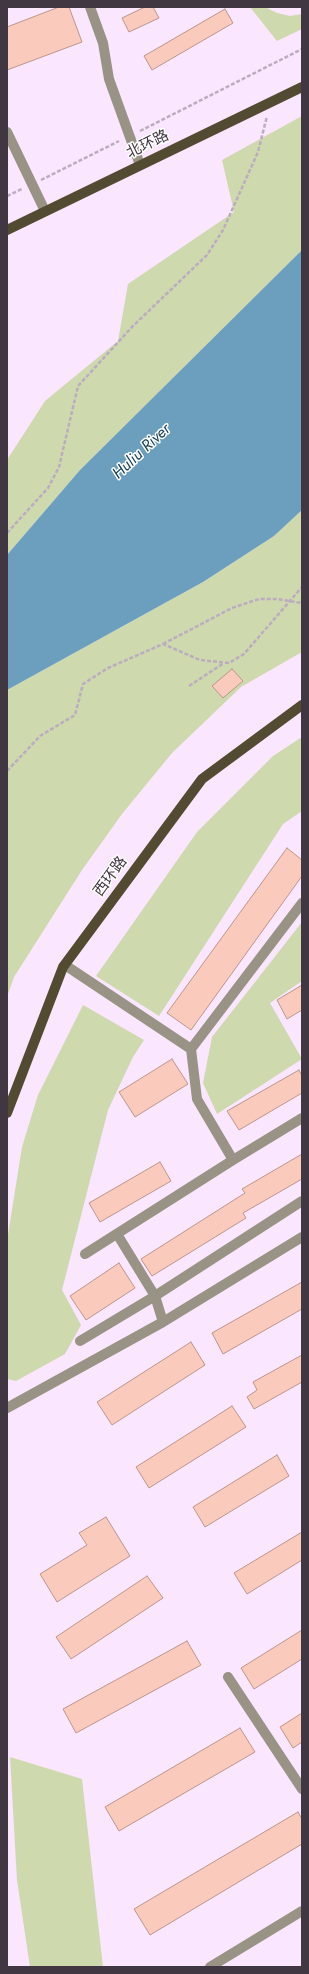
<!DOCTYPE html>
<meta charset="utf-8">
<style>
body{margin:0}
#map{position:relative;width:309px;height:1974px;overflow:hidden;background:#fae6fe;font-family:Jost,sans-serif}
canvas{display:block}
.frame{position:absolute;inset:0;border:8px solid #413743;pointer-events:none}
</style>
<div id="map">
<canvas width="309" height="1974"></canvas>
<div class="frame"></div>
</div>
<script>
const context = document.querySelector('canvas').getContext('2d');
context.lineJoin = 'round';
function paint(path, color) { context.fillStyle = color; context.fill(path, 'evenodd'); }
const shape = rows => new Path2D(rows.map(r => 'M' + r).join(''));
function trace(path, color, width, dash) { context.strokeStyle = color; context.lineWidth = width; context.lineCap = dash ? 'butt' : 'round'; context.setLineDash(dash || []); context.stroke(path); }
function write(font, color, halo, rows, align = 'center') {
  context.font = font + ' Jost,"Noto Sans SC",sans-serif'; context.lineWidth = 3; context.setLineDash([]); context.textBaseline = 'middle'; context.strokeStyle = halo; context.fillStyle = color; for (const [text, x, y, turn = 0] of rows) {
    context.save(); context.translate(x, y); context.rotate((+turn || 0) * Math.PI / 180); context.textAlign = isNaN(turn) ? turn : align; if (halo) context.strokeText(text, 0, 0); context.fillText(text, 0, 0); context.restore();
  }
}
const green = shape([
 [250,7,265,7,277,13,290,16,302,14,302,29,277,41],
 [302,116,302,250,80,470,7,555,7,460,45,401,118,341,128,284,234,212,222,160],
 [302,510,302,652,241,687,172,753,122,814,82,870,14,977,7,997,7,690,203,582,274,536],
 [302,737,302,811,283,824,159,1016,96,976,197,832,273,756],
 [302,922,302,981,270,1003,302,1059,217,1114,203,1083,212,1037],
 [83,1005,144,1040,133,1057,108,1110,62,1290,81,1325,65,1354,16,1381,7,1379,7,1241,22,1147,38,1095],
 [10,1757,82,1779,103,1967,30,1967,17,1880]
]);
const water = shape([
 [302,250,302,510,274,536,203,582,7,690,7,555,80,470]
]);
const building = shape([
 [59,7,69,7,82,42,7,70,7,27,59,7],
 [145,7,153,7,159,18,129,32,122,18,145,7],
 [225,9,233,23,152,70,144,56,225,9],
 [232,669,243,681,223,698,212,686,232,669],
 [287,848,302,860,302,876,191,1030,167,1013,287,848],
 [302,985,302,1010,287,1019,277,1000,302,985],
 [172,1059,188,1084,135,1117,119,1092,172,1059],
 [299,1070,302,1076,302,1093,239,1130,227,1111,299,1070],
 [302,1154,302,1179,243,1213,246,1218,152,1276,141,1259,245,1193,242,1189,302,1154],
 [160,1162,171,1181,100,1222,89,1203,160,1162],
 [119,1263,135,1288,86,1320,70,1296,119,1263],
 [302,1282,302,1309,223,1354,212,1333,302,1282],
 [191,1342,205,1365,112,1425,97,1402,191,1342],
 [302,1355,302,1382,254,1409,247,1397,257,1390,253,1382,302,1355],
 [232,1406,246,1427,149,1488,136,1467,232,1406],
 [277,1455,289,1476,205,1527,193,1507,277,1455],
 [106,1517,130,1556,57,1602,40,1574,87,1545,79,1533,106,1517],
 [302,1532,302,1560,247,1594,234,1573,302,1532],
 [147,1576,163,1598,71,1659,56,1637,147,1576],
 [302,1630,302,1659,254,1689,241,1668,302,1630],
 [187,1641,201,1665,76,1733,63,1709,187,1641],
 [302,1713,302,1742,293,1748,280,1727,302,1713],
 [240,1728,255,1752,119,1831,105,1807,240,1728],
 [298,1812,302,1819,302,1844,150,1935,134,1909,298,1812]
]);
const path = shape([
 [140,131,302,49],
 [41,180,119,141],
 [7,196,22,189],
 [7,533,48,488,59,467,78,386,132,327,207,255,223,230,258,152,267,116],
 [163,644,232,608,259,599,277,599,302,603],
 [189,686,224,663],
 [7,771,40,736,75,715,83,684,108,668,163,644,200,660,229,663,244,654,302,587]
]);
const minor = shape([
 [90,7,103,43,109,79,140,165],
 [7,132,45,211],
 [65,965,191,1049,197,1099,233,1160,85,1254],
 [191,1049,302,903],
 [233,1160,302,1118],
 [117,1234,155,1296,163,1322],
 [80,1341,155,1296,302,1201],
 [7,1408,163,1322,302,1237],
 [228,1677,302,1789],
 [210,1967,302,1911]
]);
const major = shape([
 [7,230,302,87],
 [7,1113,63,967,202,779,302,705]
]);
const streetNames = [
 ["北环路",148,145,-26],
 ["西环路",111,877,-54]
];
const waterNames = [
 ["Huliu River",142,452,-43]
];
paint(green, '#ced9ae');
paint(water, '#6b9fbd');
paint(building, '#facbbd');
trace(building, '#ba958a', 1);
trace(path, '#bcacc0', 2.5, [4, 2]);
trace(minor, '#989385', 10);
trace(major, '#524a31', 10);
write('15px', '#413743', '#fff', streetNames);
write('italic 16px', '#19445a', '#fff', waterNames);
</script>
